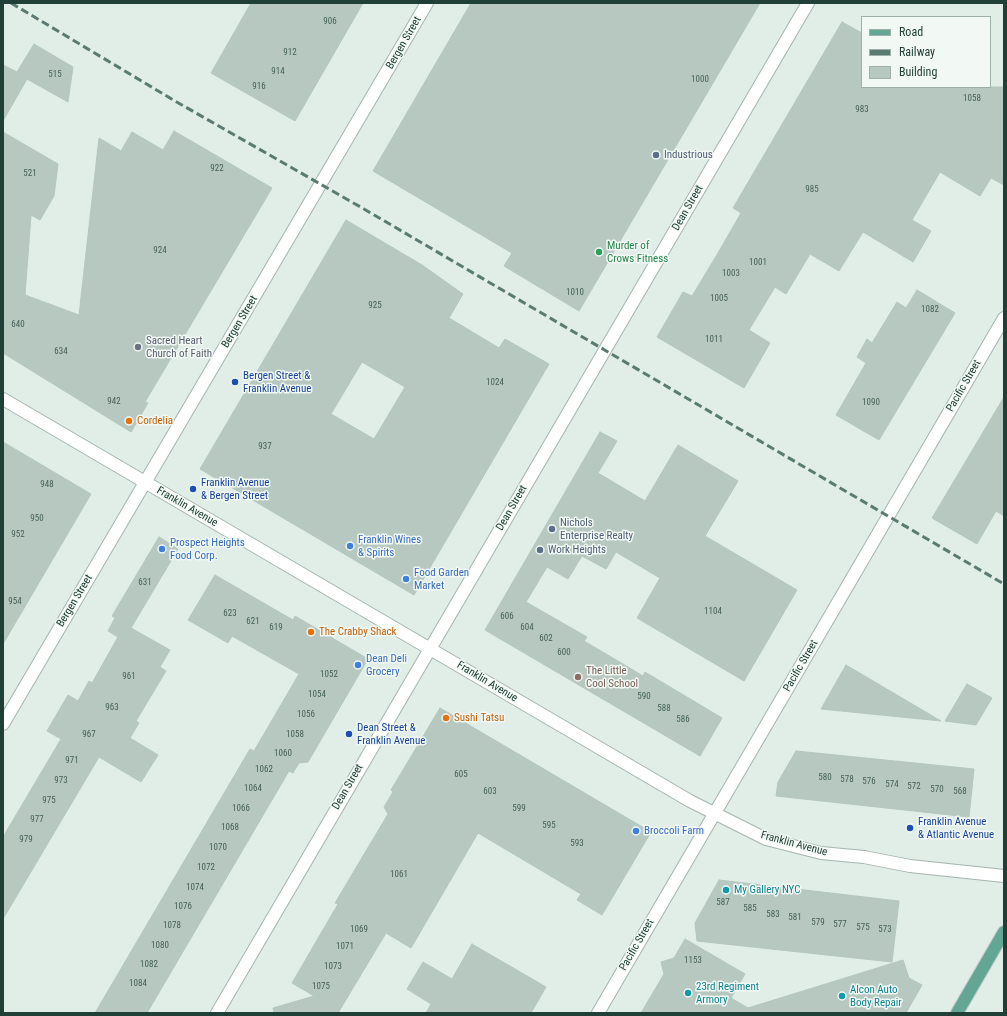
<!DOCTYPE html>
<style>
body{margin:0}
#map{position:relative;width:1007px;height:1016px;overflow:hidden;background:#e1ede7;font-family:"Roboto Condensed",sans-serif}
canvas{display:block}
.frame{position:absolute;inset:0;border:4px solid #203f36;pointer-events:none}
.legend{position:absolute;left:861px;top:16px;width:130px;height:72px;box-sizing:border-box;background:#f2f9f5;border:1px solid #9eafa9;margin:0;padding:5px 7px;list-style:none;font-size:12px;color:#203f36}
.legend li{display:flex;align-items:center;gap:8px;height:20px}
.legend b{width:20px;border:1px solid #9eafa9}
</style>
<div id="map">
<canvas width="1007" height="1016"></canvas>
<div class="frame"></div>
<ul class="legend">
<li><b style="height:5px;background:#62a693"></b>Road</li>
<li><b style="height:5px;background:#5a7b71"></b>Railway</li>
<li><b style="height:11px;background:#b6c8c0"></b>Building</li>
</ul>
</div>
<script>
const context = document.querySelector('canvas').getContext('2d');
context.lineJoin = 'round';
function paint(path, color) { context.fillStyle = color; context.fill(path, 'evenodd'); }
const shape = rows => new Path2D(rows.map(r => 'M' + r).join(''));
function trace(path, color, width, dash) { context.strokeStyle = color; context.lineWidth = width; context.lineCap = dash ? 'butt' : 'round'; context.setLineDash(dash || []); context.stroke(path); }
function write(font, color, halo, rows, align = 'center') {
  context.font = font + ' "Roboto Condensed",sans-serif'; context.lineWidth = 3; context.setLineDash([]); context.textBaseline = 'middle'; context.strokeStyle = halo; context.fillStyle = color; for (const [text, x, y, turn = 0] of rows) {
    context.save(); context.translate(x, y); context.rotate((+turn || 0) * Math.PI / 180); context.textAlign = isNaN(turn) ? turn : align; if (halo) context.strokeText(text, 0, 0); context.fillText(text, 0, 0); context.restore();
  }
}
const building = shape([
 [251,3,363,3,295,121,211,73,251,3],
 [471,3,760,3,579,311,504,266,512,253,373,171,471,3],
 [842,22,862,33,862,87,1004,87,1004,185,991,178,980,196,940,172,912,220,931,231,913,262,863,232,839,271,810,254,786,294,775,287,749,330,770,343,744,388,657,337,683,292,692,296,718,253,741,213,733,208,842,22],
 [34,44,73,67,68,102,27,79,3,121,3,65,17,72,34,44],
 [174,131,272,188,145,402,148,403,131,432,3,353,3,132,58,164,54,196,40,220,31,215,25,295,79,315,99,138,121,151,132,132,163,150,174,131],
 [346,220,422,265,463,294,449,318,499,348,505,339,549,364,414,595,200,469,346,220],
 [362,362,405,387,374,439,331,414,362,362],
 [917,290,955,313,879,440,836,415,866,363,857,357,867,339,872,343,897,302,906,308,917,290],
 [1004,397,1004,516,996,511,977,544,932,518,1004,397],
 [600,432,617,441,598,473,645,501,678,445,738,481,705,536,797,590,744,681,637,618,660,578,616,552,606,569,582,556,568,579,547,567,526,602,587,637,584,641,623,664,643,676,645,672,722,718,700,756,485,630,600,432],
 [3,442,91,494,3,644,3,442],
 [159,537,178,549,131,628,170,650,160,667,166,671,136,721,139,723,130,738,158,755,141,782,99,757,3,919,3,837,61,739,47,731,68,695,78,701,89,681,92,683,118,637,108,631,115,618,112,616,159,537],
 [215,575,293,620,295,616,368,659,308,762,299,763,293,773,289,771,147,1013,95,1013,250,749,254,751,299,674,232,636,228,643,188,620,215,575],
 [846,665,941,721,821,709,846,665],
 [967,684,992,698,976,725,945,721,967,684],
 [440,708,651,832,602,915,577,900,581,894,478,833,411,948,386,933,338,1013,274,1013,273,1008,314,996,292,983,338,904,335,903,388,814,384,807,393,792,391,790,440,708],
 [796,751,974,769,969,817,776,796,778,782,796,751],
 [719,880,899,901,892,962,697,941,695,923,719,880],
 [685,939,745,974,731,998,748,1008,903,960,909,978,922,985,906,1013,641,1013,664,974,661,962,674,958,685,939],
 [472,944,546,987,531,1013,426,1013,431,1004,407,989,423,962,452,979,472,944]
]);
const minor = shape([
 [3,399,690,801,766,839,821,853,864,857],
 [3,724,427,3],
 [217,1013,808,3],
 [598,1013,1004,318]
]);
const tertiary = shape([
 [864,857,910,866,1004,876]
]);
const primary = shape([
 [957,1013,1004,932]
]);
const rail = shape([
 [11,3,175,101,364,209,1004,584]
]);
const markers = [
 [656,155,4,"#5c6f8a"],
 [599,252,4,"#2e9e5b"],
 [138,347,4,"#6b7280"],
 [235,382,4,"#1a4fb4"],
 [129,421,4,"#e8710a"],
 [193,489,4,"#1a4fb4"],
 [552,529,4,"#5c6f8a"],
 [350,546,4,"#3f7fe0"],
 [162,549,4,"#3f7fe0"],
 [540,550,4,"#5c6f8a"],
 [406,579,4,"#3f7fe0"],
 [311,632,4,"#e8710a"],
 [358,665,4,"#3f7fe0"],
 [578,677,4,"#8d6e63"],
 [446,718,4,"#e8710a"],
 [349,734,4,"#1a4fb4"],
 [910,828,4,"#1a4fb4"],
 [636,831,4,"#3f7fe0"],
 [726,890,4,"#0f9aa8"],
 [688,993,4,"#0f9aa8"],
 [842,996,4,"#0f9aa8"]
];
const numberNames = [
 ["906",330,22],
 ["912",290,53],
 ["914",278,72],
 ["515",55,75],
 ["1000",700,80],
 ["916",259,87],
 ["1058",972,99],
 ["983",862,110],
 ["922",217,169],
 ["521",30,174],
 ["985",812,190],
 ["924",160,251],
 ["1001",758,263],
 ["1003",731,274],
 ["1010",575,293],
 ["1005",719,299],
 ["925",375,306],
 ["1082",930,310],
 ["640",18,325],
 ["1011",714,340],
 ["634",61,352],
 ["1024",495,383],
 ["942",114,402],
 ["1090",871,403],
 ["937",265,447],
 ["948",47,485],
 ["950",37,519],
 ["952",18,535],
 ["631",145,583],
 ["954",15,602],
 ["1104",713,612],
 ["623",230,614],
 ["606",507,617],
 ["621",253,622],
 ["619",276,628],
 ["604",527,628],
 ["602",546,639],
 ["600",564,653],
 ["1052",329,675],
 ["961",129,677],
 ["1054",317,695],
 ["590",644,697],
 ["963",112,708],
 ["588",664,709],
 ["1056",306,715],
 ["586",683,720],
 ["967",89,735],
 ["1058",295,735],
 ["1060",283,754],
 ["971",72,761],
 ["1062",264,770],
 ["605",461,775],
 ["580",825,778],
 ["578",847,780],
 ["973",61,781],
 ["576",869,782],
 ["574",892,785],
 ["572",914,787],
 ["1064",253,789],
 ["570",937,790],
 ["603",490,792],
 ["568",960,792],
 ["975",49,801],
 ["1066",241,809],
 ["599",519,809],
 ["977",37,820],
 ["595",549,826],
 ["1068",230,828],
 ["979",26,840],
 ["593",577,844],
 ["1070",218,848],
 ["1072",206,868],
 ["1061",399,875],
 ["1074",195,888],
 ["587",723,903],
 ["1076",183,907],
 ["585",750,909],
 ["583",773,915],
 ["581",795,918],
 ["579",818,923],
 ["577",840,925],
 ["1078",172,926],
 ["575",863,928],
 ["1069",359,930],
 ["573",885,930],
 ["1080",160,946],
 ["1071",345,947],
 ["1153",693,961],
 ["1082",149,965],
 ["1073",333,967],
 ["1084",138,984],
 ["1075",321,987]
];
const streetNames = [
 ["Bergen Street",404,43,-60],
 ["Dean Street",688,208,-60],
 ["Bergen Street",240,322,-59],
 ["Pacific Street",964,386,-60],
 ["Franklin Avenue",187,507,30],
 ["Dean Street",512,508,-60],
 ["Bergen Street",75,601,-59],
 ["Pacific Street",801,666,-60],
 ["Franklin Avenue",487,682,31],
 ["Dean Street",348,787,-60],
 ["Franklin Avenue",794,844,15],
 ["Pacific Street",637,945,-60]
];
const serviceNames = [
 ["Industrious",664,155],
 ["Nichols",560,523],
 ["Enterprise Realty",560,536],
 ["Work Heights",548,550]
];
const leisureNames = [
 ["Murder of",607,246],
 ["Crows Fitness",607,259]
];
const worshipNames = [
 ["Sacred Heart",146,341],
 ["Church of Faith",146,354]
];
const transitNames = [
 ["Bergen Street &",243,376],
 ["Franklin Avenue",243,389],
 ["Franklin Avenue",201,483],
 ["& Bergen Street",201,496],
 ["Dean Street &",357,728],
 ["Franklin Avenue",357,741],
 ["Franklin Avenue",918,822],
 ["& Atlantic Avenue",918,835]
];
const foodNames = [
 ["Cordelia",137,421],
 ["The Crabby Shack",319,632],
 ["Sushi Tatsu",454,718]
];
const shopNames = [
 ["Franklin Wines",358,540],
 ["& Spirits",358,553],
 ["Prospect Heights",170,543],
 ["Food Corp.",170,556],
 ["Food Garden",414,573],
 ["Market",414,586],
 ["Dean Deli",366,659],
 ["Grocery",366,672],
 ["Broccoli Farm",644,831]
];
const educationNames = [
 ["The Little",586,671],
 ["Cool School",586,684]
];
const cultureNames = [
 ["My Gallery NYC",734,890],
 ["23rd Regiment",696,987],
 ["Armory",696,1000],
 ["Alcon Auto",850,990],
 ["Body Repair",850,1003]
];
paint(building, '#b6c8c0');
trace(building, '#b3c7be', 1);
trace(minor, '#a3b5ae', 14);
trace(tertiary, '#a3b5ae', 14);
trace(primary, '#c1c9c7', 14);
trace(minor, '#fff', 12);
trace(tertiary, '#fff', 12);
trace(primary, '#62a693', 12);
trace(rail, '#5a7b71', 3, [8, 4]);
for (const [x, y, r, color] of markers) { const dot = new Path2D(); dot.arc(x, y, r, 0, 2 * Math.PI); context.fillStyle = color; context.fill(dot); trace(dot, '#f2f9f5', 1.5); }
write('9px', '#466158', null, numberNames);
write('11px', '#203f36', '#f2f9f5', streetNames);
write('11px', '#4e5e75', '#f2f9f5', serviceNames, 'left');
write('11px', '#27864d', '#f2f9f5', leisureNames, 'left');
write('11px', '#5b616d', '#f2f9f5', worshipNames, 'left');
write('11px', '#164399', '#f2f9f5', transitNames, 'left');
write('11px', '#c56008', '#f2f9f5', foodNames, 'left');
write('11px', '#366cbe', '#f2f9f5', shopNames, 'left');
write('11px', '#785e54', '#f2f9f5', educationNames, 'left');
write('11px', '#0d838f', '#f2f9f5', cultureNames, 'left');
</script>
